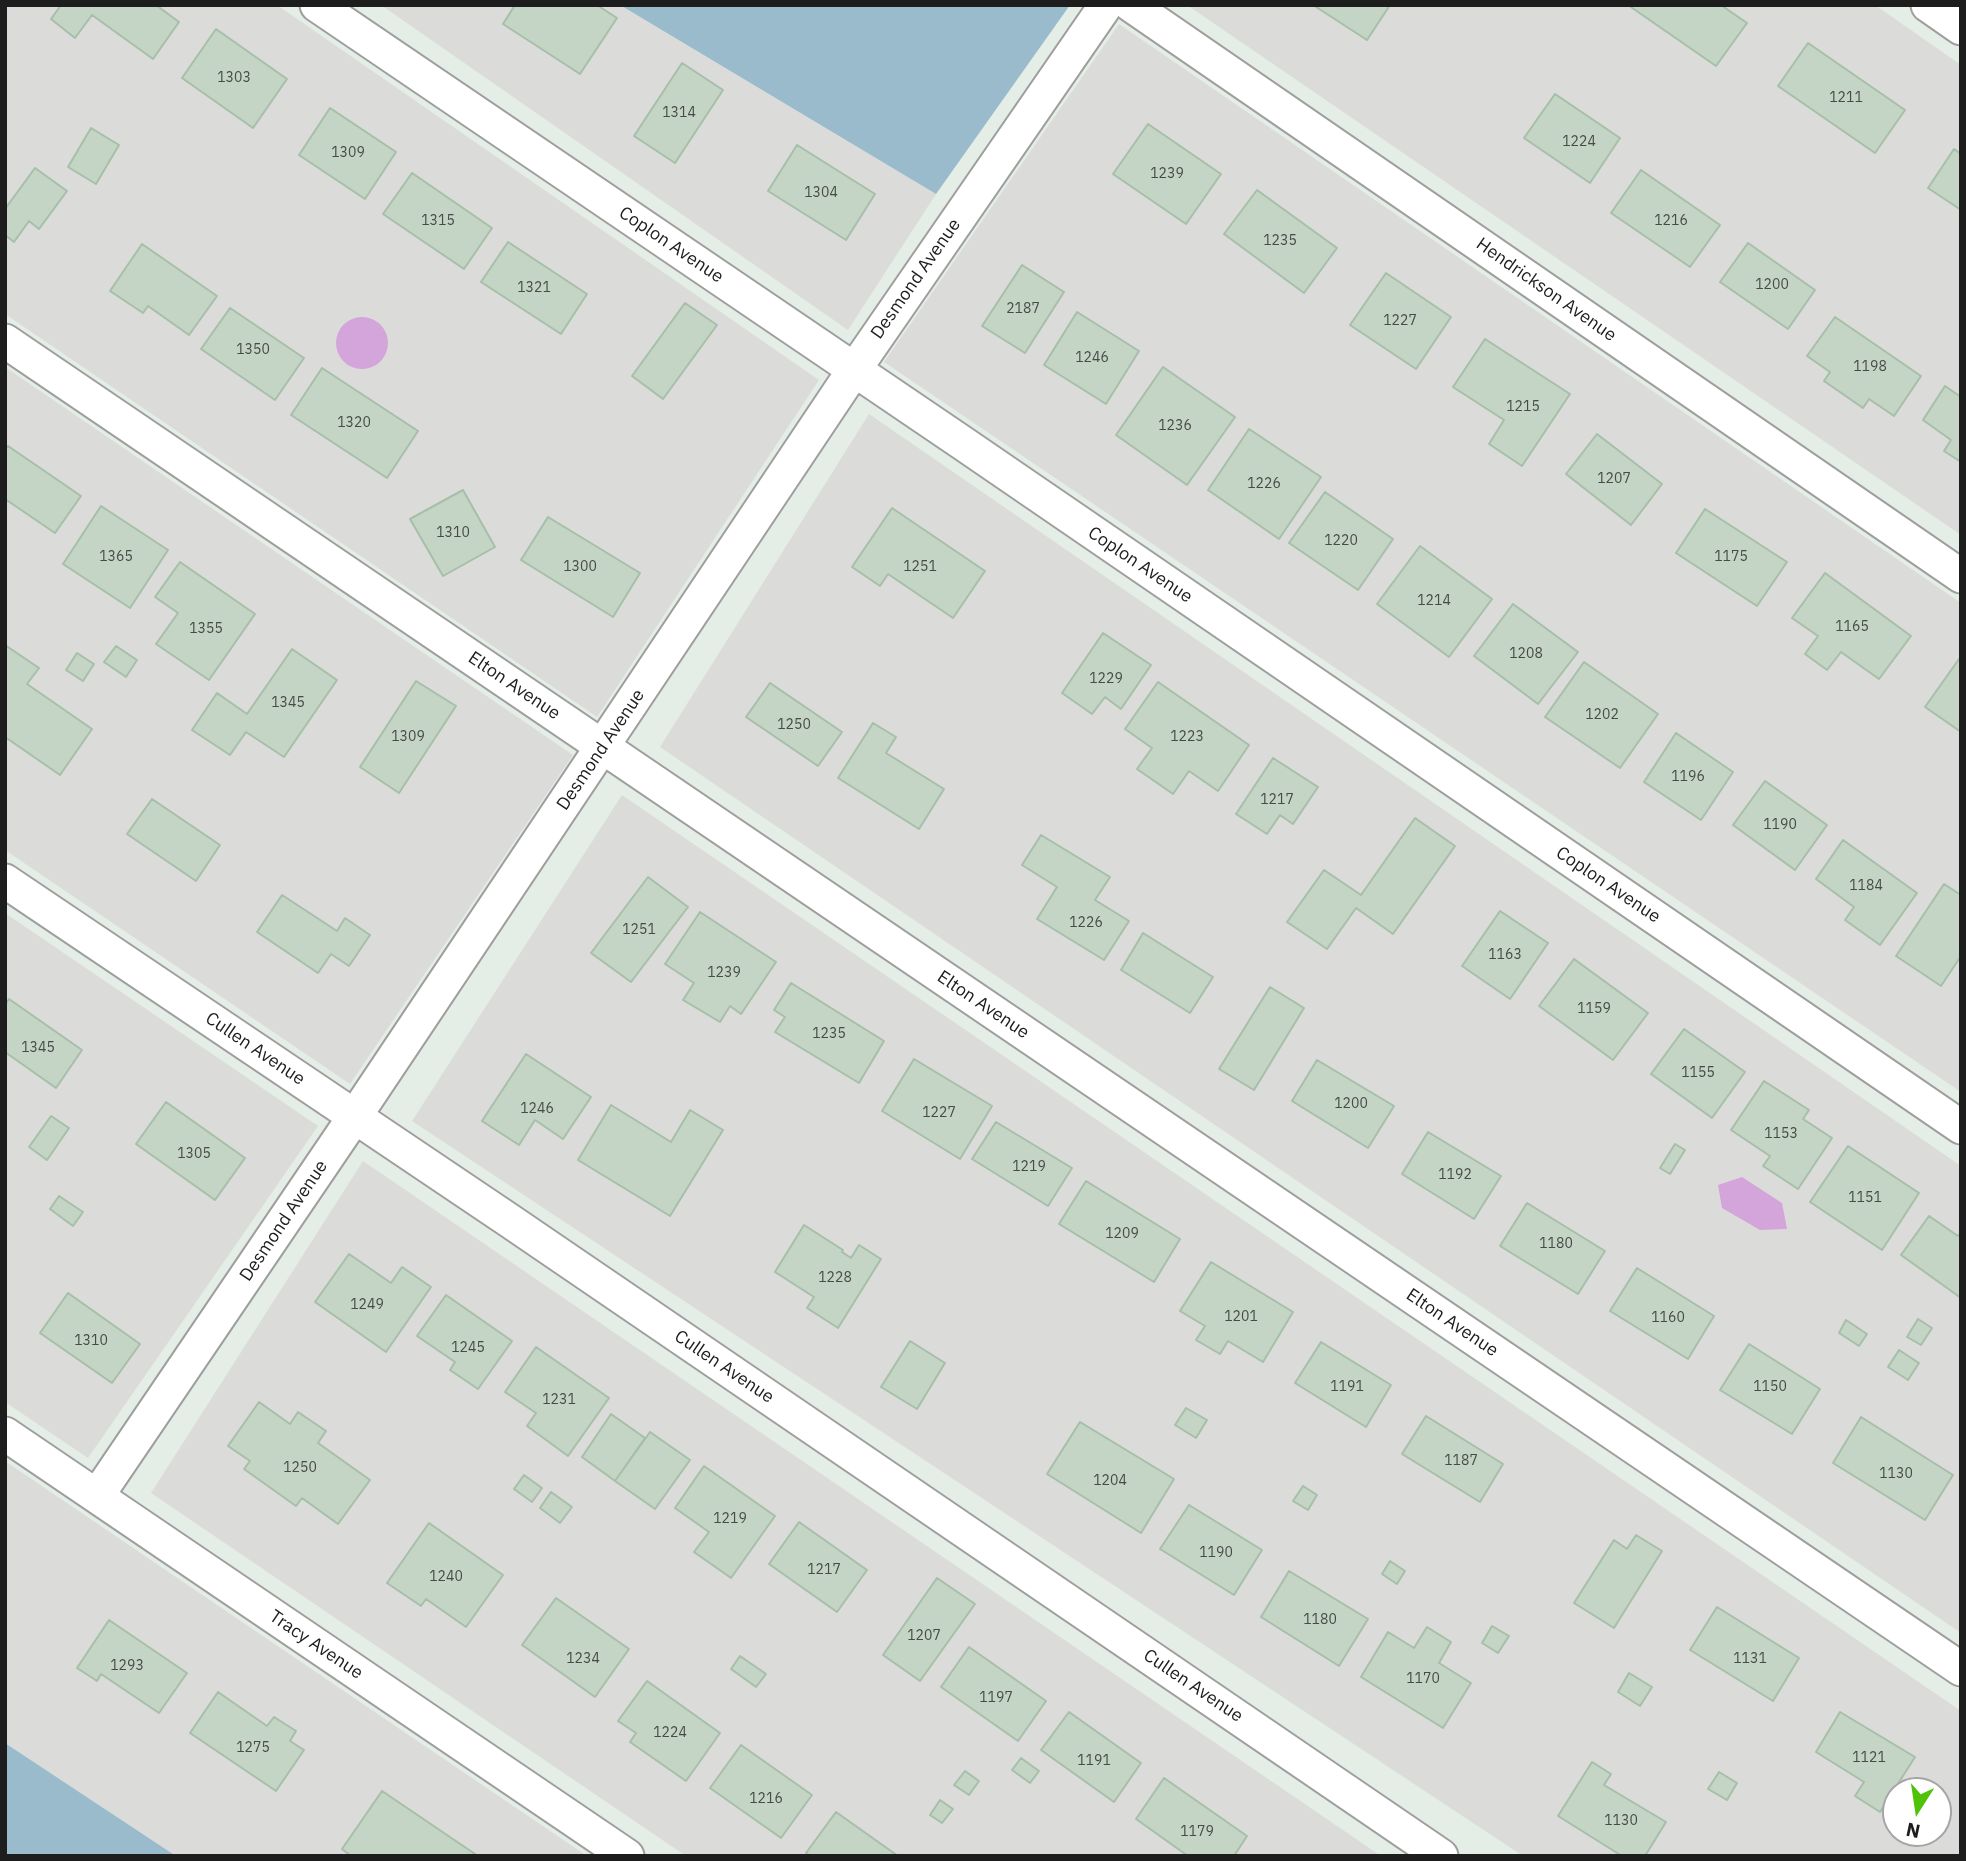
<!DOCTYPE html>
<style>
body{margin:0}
#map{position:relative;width:1966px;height:1861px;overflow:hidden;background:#e4eee7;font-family:"IBM Plex Sans",sans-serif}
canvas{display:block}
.frame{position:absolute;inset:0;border:7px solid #1d1d1d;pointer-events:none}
.north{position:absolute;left:1882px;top:1777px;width:70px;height:70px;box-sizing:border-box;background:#fff;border:2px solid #a5a5a5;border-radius:50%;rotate:192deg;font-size:19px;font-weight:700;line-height:28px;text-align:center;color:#1d1d1d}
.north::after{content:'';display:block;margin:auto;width:24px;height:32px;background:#4ec307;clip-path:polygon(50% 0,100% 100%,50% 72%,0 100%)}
</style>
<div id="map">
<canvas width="1966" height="1861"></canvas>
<div class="frame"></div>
<div class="north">N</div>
</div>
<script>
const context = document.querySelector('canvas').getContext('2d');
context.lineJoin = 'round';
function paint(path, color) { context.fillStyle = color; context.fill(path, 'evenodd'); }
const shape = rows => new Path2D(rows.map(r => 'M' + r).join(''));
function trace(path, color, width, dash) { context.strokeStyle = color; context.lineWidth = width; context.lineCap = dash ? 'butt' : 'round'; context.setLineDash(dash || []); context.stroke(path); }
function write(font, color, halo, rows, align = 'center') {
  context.font = font + ' "IBM Plex Sans",sans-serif'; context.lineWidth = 7; context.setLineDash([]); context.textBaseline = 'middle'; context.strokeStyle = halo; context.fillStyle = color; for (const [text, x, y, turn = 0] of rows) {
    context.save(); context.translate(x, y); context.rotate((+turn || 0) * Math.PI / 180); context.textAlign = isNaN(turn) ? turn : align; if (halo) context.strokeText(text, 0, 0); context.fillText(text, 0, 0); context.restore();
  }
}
const residential = shape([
 [5,5,277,5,819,380,597,717,5,314],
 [381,5,620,5,936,194,848,330],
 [1187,5,1875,5,1961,65,1961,535],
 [1119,24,1961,603,1961,1092,884,362],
 [5,367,573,755,350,1084,5,850],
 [869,414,1961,1166,1961,1633,660,747],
 [622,795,1961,1711,1961,1856,1523,1856,412,1121],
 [1896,1791,1938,1791,1938,1833,1896,1833],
 [5,913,318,1126,88,1458,5,1402],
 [363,1161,1381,1856,686,1856,151,1493],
 [5,1461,587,1856,176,1856,5,1743]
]);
const forest = shape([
 [620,5,1070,5,936,194],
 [5,1743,176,1856,5,1856]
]);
const water = shape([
 '336 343a26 26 0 1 1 52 0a26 26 0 1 1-52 0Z',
 [1742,1177,1782,1203,1787,1229,1760,1230,1722,1208,1718,1185]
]);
const building = shape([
 [61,5,156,5,179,22,153,59,92,15,75,38,51,19,61,5],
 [515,5,597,5,617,18,580,74,503,24,515,5],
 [1313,5,1390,5,1367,40,1313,5],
 [1628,5,1721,5,1747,23,1716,66,1628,5],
 [216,29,287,79,253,128,182,78,216,29],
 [1808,43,1905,110,1875,153,1778,86,1808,43],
 [682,63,723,90,675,163,634,136,682,63],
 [1555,94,1620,138,1590,183,1524,138,1555,94],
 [330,108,396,152,365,199,299,155,330,108],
 [1148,124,1221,174,1186,224,1113,174,1148,124],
 [91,128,119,145,96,184,68,167,91,128],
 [797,145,875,194,846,240,768,191,797,145],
 [1954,149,1961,154,1961,210,1928,188,1954,149],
 [35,168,67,191,39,229,29,221,14,242,5,235,5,209,35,168],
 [1641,170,1720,225,1690,267,1611,213,1641,170],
 [412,173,492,228,464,269,383,214,412,173],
 [1257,190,1337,248,1304,293,1224,234,1257,190],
 [508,242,587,294,561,334,481,282,508,242],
 [1748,243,1815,290,1788,329,1720,282,1748,243],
 [142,244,217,296,189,335,148,306,143,313,110,291,142,244],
 [1022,265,1064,292,1025,353,982,326,1022,265],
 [1386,273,1451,317,1416,369,1350,325,1386,273],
 [685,303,717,325,663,399,632,376,685,303],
 [230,308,304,358,275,400,201,349,230,308],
 [1077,312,1139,351,1106,404,1044,365,1077,312],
 [1835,317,1921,376,1894,416,1869,399,1863,408,1824,381,1830,372,1807,356,1835,317],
 [1485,339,1570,394,1522,466,1489,444,1504,420,1453,387,1485,339],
 [1163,367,1235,417,1187,485,1116,435,1163,367],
 [322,368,418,431,387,478,291,415,322,368],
 [1945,386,1961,397,1961,462,1944,451,1951,440,1923,420,1945,386],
 [1249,429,1321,477,1279,539,1208,490,1249,429],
 [1597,434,1662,484,1631,525,1566,474,1597,434],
 [8,446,81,496,55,533,5,499,5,450,8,446],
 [463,490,495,547,443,576,410,519,463,490],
 [1325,492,1393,539,1358,590,1289,543,1325,492],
 [101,506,168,550,130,608,63,564,101,506],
 [892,508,985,571,953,618,888,574,880,586,852,567,892,508],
 [1705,509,1787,562,1757,606,1676,553,1705,509],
 [548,517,640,573,613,617,521,560,548,517],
 [1420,546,1492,599,1449,657,1377,604,1420,546],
 [180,562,255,614,209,680,156,644,178,613,155,597,180,562],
 [1825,573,1911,636,1879,679,1841,652,1827,670,1805,654,1818,636,1792,618,1825,573],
 [1513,604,1578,652,1538,704,1474,656,1513,604],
 [1103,633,1151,665,1121,709,1105,697,1092,714,1062,693,1103,633],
 [5,645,39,668,27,684,92,729,60,775,5,737,5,645],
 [116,646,137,660,126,677,104,662,116,646],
 [292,649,337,680,284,757,246,732,230,755,192,730,217,693,247,714,292,649],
 [77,653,94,664,83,681,66,670,77,653],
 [1959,659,1961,660,1961,732,1925,707,1959,659],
 [1584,662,1658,714,1620,768,1545,717,1584,662],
 [416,681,456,706,399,793,360,767,416,681],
 [1158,682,1249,745,1218,791,1189,771,1173,794,1137,769,1152,748,1125,729,1158,682],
 [770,683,842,732,818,766,746,717,770,683],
 [873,723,896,737,886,753,944,789,919,829,838,778,873,723],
 [1676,733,1733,772,1701,820,1644,782,1676,733],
 [1273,758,1318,787,1293,824,1280,815,1267,834,1236,814,1273,758],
 [1765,781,1827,825,1795,870,1733,825,1765,781],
 [152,799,220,845,196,881,127,834,152,799],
 [1415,818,1455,846,1393,934,1356,908,1327,949,1287,922,1324,870,1361,895,1415,818],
 [1041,835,1110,877,1095,900,1129,921,1104,960,1037,919,1057,887,1022,865,1041,835],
 [1843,840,1917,893,1880,945,1845,920,1854,907,1816,879,1843,840],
 [648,877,688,907,631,982,591,953,648,877],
 [1944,884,1961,895,1961,956,1941,986,1896,956,1944,884],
 [282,895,337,931,345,918,370,935,349,966,331,954,318,973,257,932,282,895],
 [1500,911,1548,943,1510,999,1462,966,1500,911],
 [700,912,776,962,741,1014,730,1006,720,1022,683,1000,694,983,665,964,700,912],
 [1143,933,1213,977,1190,1013,1121,970,1143,933],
 [1574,959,1648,1013,1613,1060,1539,1006,1574,959],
 [791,983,884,1041,859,1083,775,1032,785,1017,774,1010,791,983],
 [1270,987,1304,1008,1254,1090,1219,1069,1270,987],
 [9,999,82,1050,56,1088,5,1052,5,1005,9,999],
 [1684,1029,1745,1072,1712,1118,1651,1074,1684,1029],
 [526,1054,591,1097,563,1139,535,1120,519,1145,482,1121,526,1054],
 [914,1059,992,1106,960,1159,882,1111,914,1059],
 [1317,1060,1394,1106,1368,1148,1292,1101,1317,1060],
 [1764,1081,1809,1110,1803,1119,1832,1138,1798,1189,1763,1166,1770,1156,1731,1130,1764,1081],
 [166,1102,245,1158,215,1200,136,1144,166,1102],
 [611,1105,671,1142,690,1110,723,1130,670,1216,578,1160,611,1105],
 [51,1116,69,1128,47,1160,29,1147,51,1116],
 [996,1122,1072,1168,1048,1206,972,1159,996,1122],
 [1428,1132,1501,1176,1474,1219,1402,1174,1428,1132],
 [1675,1144,1685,1150,1670,1174,1660,1168,1675,1144],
 [1848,1146,1919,1193,1882,1250,1810,1202,1848,1146],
 [1086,1181,1180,1239,1154,1282,1059,1224,1086,1181],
 [59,1196,83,1212,73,1226,50,1209,59,1196],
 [1527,1203,1605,1251,1578,1294,1500,1246,1527,1203],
 [1929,1216,1958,1236,1961,1232,1961,1298,1901,1255,1929,1216],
 [804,1225,843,1250,842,1252,851,1258,859,1245,881,1259,838,1328,807,1308,814,1297,775,1272,804,1225],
 [349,1254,391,1283,402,1267,431,1287,386,1352,315,1302,349,1254],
 [1211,1262,1293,1312,1263,1362,1228,1341,1220,1354,1196,1340,1205,1326,1180,1311,1211,1262],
 [1637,1268,1714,1316,1688,1359,1610,1311,1637,1268],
 [68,1293,140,1344,112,1383,40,1333,68,1293],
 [446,1295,512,1341,478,1389,450,1370,455,1362,417,1336,446,1295],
 [1918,1319,1932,1328,1921,1345,1907,1337,1918,1319],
 [1846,1320,1867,1334,1859,1346,1839,1333,1846,1320],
 [910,1341,945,1363,917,1409,881,1387,910,1341],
 [1321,1342,1391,1385,1366,1427,1295,1383,1321,1342],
 [1749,1344,1820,1389,1792,1434,1720,1390,1749,1344],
 [536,1347,609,1398,568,1456,527,1426,536,1413,505,1392,536,1347],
 [1899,1350,1919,1363,1908,1380,1888,1367,1899,1350],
 [259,1402,290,1424,298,1412,326,1431,318,1443,370,1480,338,1524,302,1498,296,1506,244,1469,250,1461,228,1446,259,1402],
 [1186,1408,1207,1420,1196,1438,1175,1425,1186,1408],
 [611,1414,645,1438,615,1481,582,1457,611,1414],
 [1426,1416,1503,1464,1480,1502,1402,1454,1426,1416],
 [1861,1417,1953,1475,1925,1520,1833,1463,1861,1417],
 [1080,1422,1174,1479,1141,1533,1047,1474,1080,1422],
 [650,1432,690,1460,655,1509,615,1481,650,1432],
 [704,1466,775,1516,731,1578,694,1552,709,1532,675,1508,704,1466],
 [524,1475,542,1488,532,1502,514,1489,524,1475],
 [1303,1486,1317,1495,1308,1510,1293,1501,1303,1486],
 [551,1492,572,1507,560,1523,540,1508,551,1492],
 [1189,1505,1262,1550,1234,1595,1160,1549,1189,1505],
 [799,1522,867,1570,837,1612,769,1564,799,1522],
 [429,1523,503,1575,466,1627,426,1599,421,1606,387,1583,429,1523],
 [1636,1535,1662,1551,1614,1628,1574,1603,1614,1540,1627,1549,1636,1535],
 [1390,1561,1405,1571,1397,1584,1382,1574,1390,1561],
 [1289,1571,1368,1619,1339,1666,1261,1617,1289,1571],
 [937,1578,975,1604,920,1681,883,1655,937,1578],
 [556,1598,629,1649,595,1697,522,1645,556,1598],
 [1717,1607,1799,1658,1773,1701,1690,1650,1717,1607],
 [109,1620,187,1673,159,1713,101,1674,97,1681,77,1668,109,1620],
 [1492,1626,1509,1636,1498,1653,1482,1643,1492,1626],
 [1427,1627,1451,1642,1439,1663,1471,1683,1443,1728,1361,1677,1388,1632,1414,1648,1427,1627],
 [969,1647,1046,1701,1018,1741,941,1687,969,1647],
 [740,1656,766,1674,756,1687,731,1669,740,1656],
 [1629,1673,1652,1687,1640,1706,1618,1692,1629,1673],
 [647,1681,720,1733,686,1781,630,1742,636,1733,618,1721,647,1681],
 [218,1692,267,1726,274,1717,296,1731,290,1741,304,1750,276,1791,190,1733,218,1692],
 [1069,1712,1141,1763,1114,1802,1041,1750,1069,1712],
 [1840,1712,1915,1757,1880,1812,1855,1796,1864,1782,1816,1752,1840,1712],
 [741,1745,812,1795,781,1838,710,1788,741,1745],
 [1021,1758,1039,1771,1030,1783,1012,1770,1021,1758],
 [1592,1762,1611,1774,1604,1785,1666,1822,1645,1856,1622,1856,1558,1816,1592,1762],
 [965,1771,979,1781,969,1795,954,1785,965,1771],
 [1719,1772,1737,1783,1727,1800,1708,1789,1719,1772],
 [1164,1778,1247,1836,1234,1856,1188,1856,1136,1819,1164,1778],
 [382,1791,478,1856,351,1856,342,1849,382,1791],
 [940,1800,953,1809,942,1823,930,1815,940,1800],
 [836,1812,898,1856,810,1856,806,1853,836,1812]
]);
const street = shape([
 [317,5,964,444,1961,1127],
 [1131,5,1961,576],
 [1928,5,1961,28],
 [5,341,1961,1669],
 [5,881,510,1221,1441,1856],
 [5,1434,627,1856],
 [97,1496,355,1116,854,370,1106,5]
]);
const numberNames = [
 ["1303",234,78],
 ["1211",1846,98],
 ["1314",679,113],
 ["1224",1579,142],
 ["1309",348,153],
 ["1239",1167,174],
 ["1304",821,193],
 ["1315",438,221],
 ["1216",1671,221],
 ["1235",1280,241],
 ["1200",1772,285],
 ["1321",534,288],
 ["2187",1023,309],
 ["1227",1400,321],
 ["1350",253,350],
 ["1246",1092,358],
 ["1198",1870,367],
 ["1215",1523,407],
 ["1320",354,423],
 ["1236",1175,426],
 ["1207",1614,479],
 ["1226",1264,484],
 ["1310",453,533],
 ["1220",1341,541],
 ["1365",116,557],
 ["1175",1731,557],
 ["1300",580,567],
 ["1251",920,567],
 ["1214",1434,601],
 ["1165",1852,627],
 ["1355",206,629],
 ["1208",1526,654],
 ["1229",1106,679],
 ["1345",288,703],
 ["1202",1602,715],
 ["1250",794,725],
 ["1309",408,737],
 ["1223",1187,737],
 ["1196",1688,777],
 ["1217",1277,800],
 ["1190",1780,825],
 ["1184",1866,886],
 ["1226",1086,923],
 ["1251",639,930],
 ["1163",1505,955],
 ["1239",724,973],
 ["1159",1594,1009],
 ["1235",829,1034],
 ["1345",38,1048],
 ["1155",1698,1073],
 ["1200",1351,1104],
 ["1246",537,1109],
 ["1227",939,1113],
 ["1153",1781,1134],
 ["1305",194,1154],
 ["1219",1029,1167],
 ["1192",1455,1175],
 ["1151",1865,1198],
 ["1209",1122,1234],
 ["1180",1556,1244],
 ["1228",835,1278],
 ["1249",367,1305],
 ["1201",1241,1317],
 ["1160",1668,1318],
 ["1310",91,1341],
 ["1245",468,1348],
 ["1191",1347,1387],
 ["1150",1770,1387],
 ["1231",559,1400],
 ["1187",1461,1461],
 ["1250",300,1468],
 ["1130",1896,1474],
 ["1204",1110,1481],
 ["1219",730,1519],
 ["1190",1216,1553],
 ["1217",824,1570],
 ["1240",446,1577],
 ["1180",1320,1620],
 ["1207",924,1636],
 ["1234",583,1659],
 ["1131",1750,1659],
 ["1293",127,1666],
 ["1170",1423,1679],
 ["1197",996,1698],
 ["1224",670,1733],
 ["1275",253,1748],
 ["1121",1869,1758],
 ["1191",1094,1761],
 ["1216",766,1799],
 ["1130",1621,1821],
 ["1179",1197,1832]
];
const streetNames = [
 ["Coplon Avenue",671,245,34],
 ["Desmond Avenue",916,279,-55],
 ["Hendrickson Avenue",1546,290,35],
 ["Coplon Avenue",1140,565,34],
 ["Elton Avenue",514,686,34],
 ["Desmond Avenue",601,750,-56],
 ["Coplon Avenue",1608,885,34],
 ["Elton Avenue",983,1005,34],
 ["Cullen Avenue",255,1049,34],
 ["Desmond Avenue",284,1221,-56],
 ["Elton Avenue",1452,1323,34],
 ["Cullen Avenue",724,1367,34],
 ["Tracy Avenue",316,1645,34],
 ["Cullen Avenue",1193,1686,34]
];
paint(residential, '#dbdbda');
paint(forest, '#9abbcc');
paint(water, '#d3a5da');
paint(building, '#c4d5c5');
trace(building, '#a6bfa8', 2);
trace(street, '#9e9e9e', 37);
trace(street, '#fff', 33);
write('14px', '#474b47', null, numberNames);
write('18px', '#1d1d1d', '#fff', streetNames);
</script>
